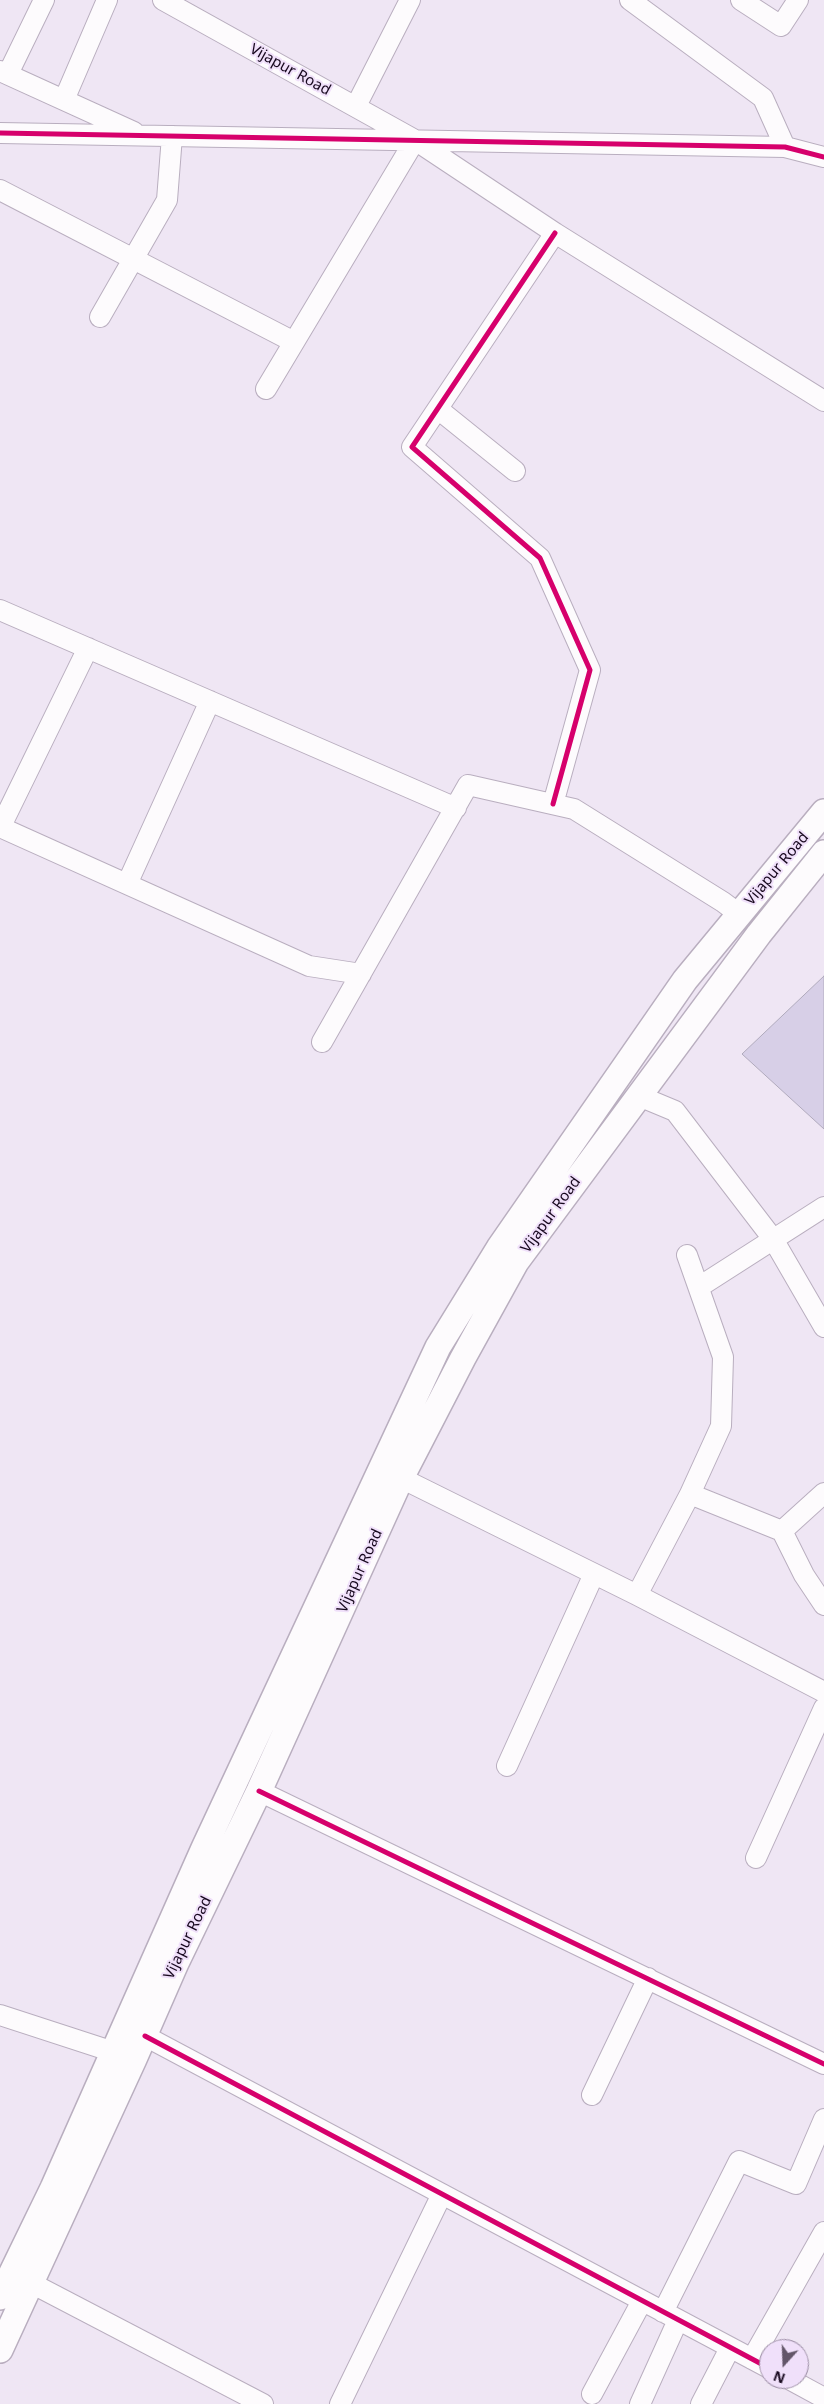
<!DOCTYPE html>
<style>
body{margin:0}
#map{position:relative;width:824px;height:2404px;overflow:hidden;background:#efe6f4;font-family:"Noto Sans",sans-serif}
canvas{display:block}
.north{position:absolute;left:759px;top:2339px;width:50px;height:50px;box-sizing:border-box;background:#f0e0fa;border:1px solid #998aa2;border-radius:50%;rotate:200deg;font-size:14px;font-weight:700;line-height:20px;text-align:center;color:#17081e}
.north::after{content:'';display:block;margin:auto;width:18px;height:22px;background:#635669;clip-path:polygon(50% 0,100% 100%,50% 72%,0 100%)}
</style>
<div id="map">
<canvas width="824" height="2404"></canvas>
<div class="north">N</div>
</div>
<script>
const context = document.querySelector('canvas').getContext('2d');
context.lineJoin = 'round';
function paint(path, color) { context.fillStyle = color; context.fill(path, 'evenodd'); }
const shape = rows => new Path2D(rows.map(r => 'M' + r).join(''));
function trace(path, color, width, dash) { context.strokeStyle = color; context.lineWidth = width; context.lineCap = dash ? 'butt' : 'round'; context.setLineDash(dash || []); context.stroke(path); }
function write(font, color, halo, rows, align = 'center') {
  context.font = font + ' "Noto Sans",sans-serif'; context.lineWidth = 4; context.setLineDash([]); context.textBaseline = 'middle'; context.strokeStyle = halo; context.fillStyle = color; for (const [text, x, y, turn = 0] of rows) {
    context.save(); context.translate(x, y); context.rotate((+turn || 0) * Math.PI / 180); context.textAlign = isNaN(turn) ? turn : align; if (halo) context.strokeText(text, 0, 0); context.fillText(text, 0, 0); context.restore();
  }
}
const building = shape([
 [824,976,824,1129,742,1054,824,976]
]);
const minor = shape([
 [163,0,415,140,555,233,824,401],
 [630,0,763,98,785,147],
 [741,0,781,26,798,0],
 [0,71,134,132],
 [8,74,44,0],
 [64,100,107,0],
 [356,106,410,0],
 [0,133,785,147,824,157],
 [0,190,294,342],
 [100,317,167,200,172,136],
 [266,389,415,140],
 [438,409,515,471],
 [0,610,456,808],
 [553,804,590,670,540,558,412,447,555,233],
 [0,827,309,966,361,974],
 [0,828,88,648],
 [127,884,210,701],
 [322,1042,468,785,574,809,723,902,739,914],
 [639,1096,675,1111,773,1239,824,1327],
 [687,1255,723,1357,721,1426,690,1494,782,1531,804,1575,824,1605],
 [699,1287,824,1207],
 [401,1478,637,1595,824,1692],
 [782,1531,824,1493],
 [637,1595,690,1494],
 [507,1766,594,1574],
 [259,1791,824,2064],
 [756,1858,824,1708],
 [0,2015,126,2056],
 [145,2036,769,2368],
 [592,2095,648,1978],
 [31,2283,263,2404],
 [663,2312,739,2161,796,2184,824,2119],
 [752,2359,824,2232],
 [789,2379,824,2398],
 [592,2394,642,2301],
 [340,2404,442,2194],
 [640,2404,678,2320],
 [701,2404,730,2348]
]);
const major = shape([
 [0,2297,53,2188,204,1848,438,1347,499,1248,685,980,824,812],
 [0,2350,134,2059,176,1963,259,1791,401,1478,463,1358,516,1262,759,934,824,853]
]);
const cycleway = shape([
 [0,133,785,147,824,157],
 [553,804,590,670,540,558,412,447,555,233],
 [259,1791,824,2064],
 [145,2036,769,2368]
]);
const streetNames = [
 ["Vijapur Road",290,70,29],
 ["Vijapur Road",777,869,-50],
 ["Vijapur Road",551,1215,-54],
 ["Vijapur Road",360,1571,-66],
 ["Vijapur Road",188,1938,-64]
];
paint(building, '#d7cfe7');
trace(building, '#b0aabc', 1);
trace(minor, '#b9aebf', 22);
trace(major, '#b9aebf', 28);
trace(minor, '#fdfbfd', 20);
trace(major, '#fdfbfd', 25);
trace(cycleway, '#d6006c', 5);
write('15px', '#17081e', '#f0e0fa', streetNames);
</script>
